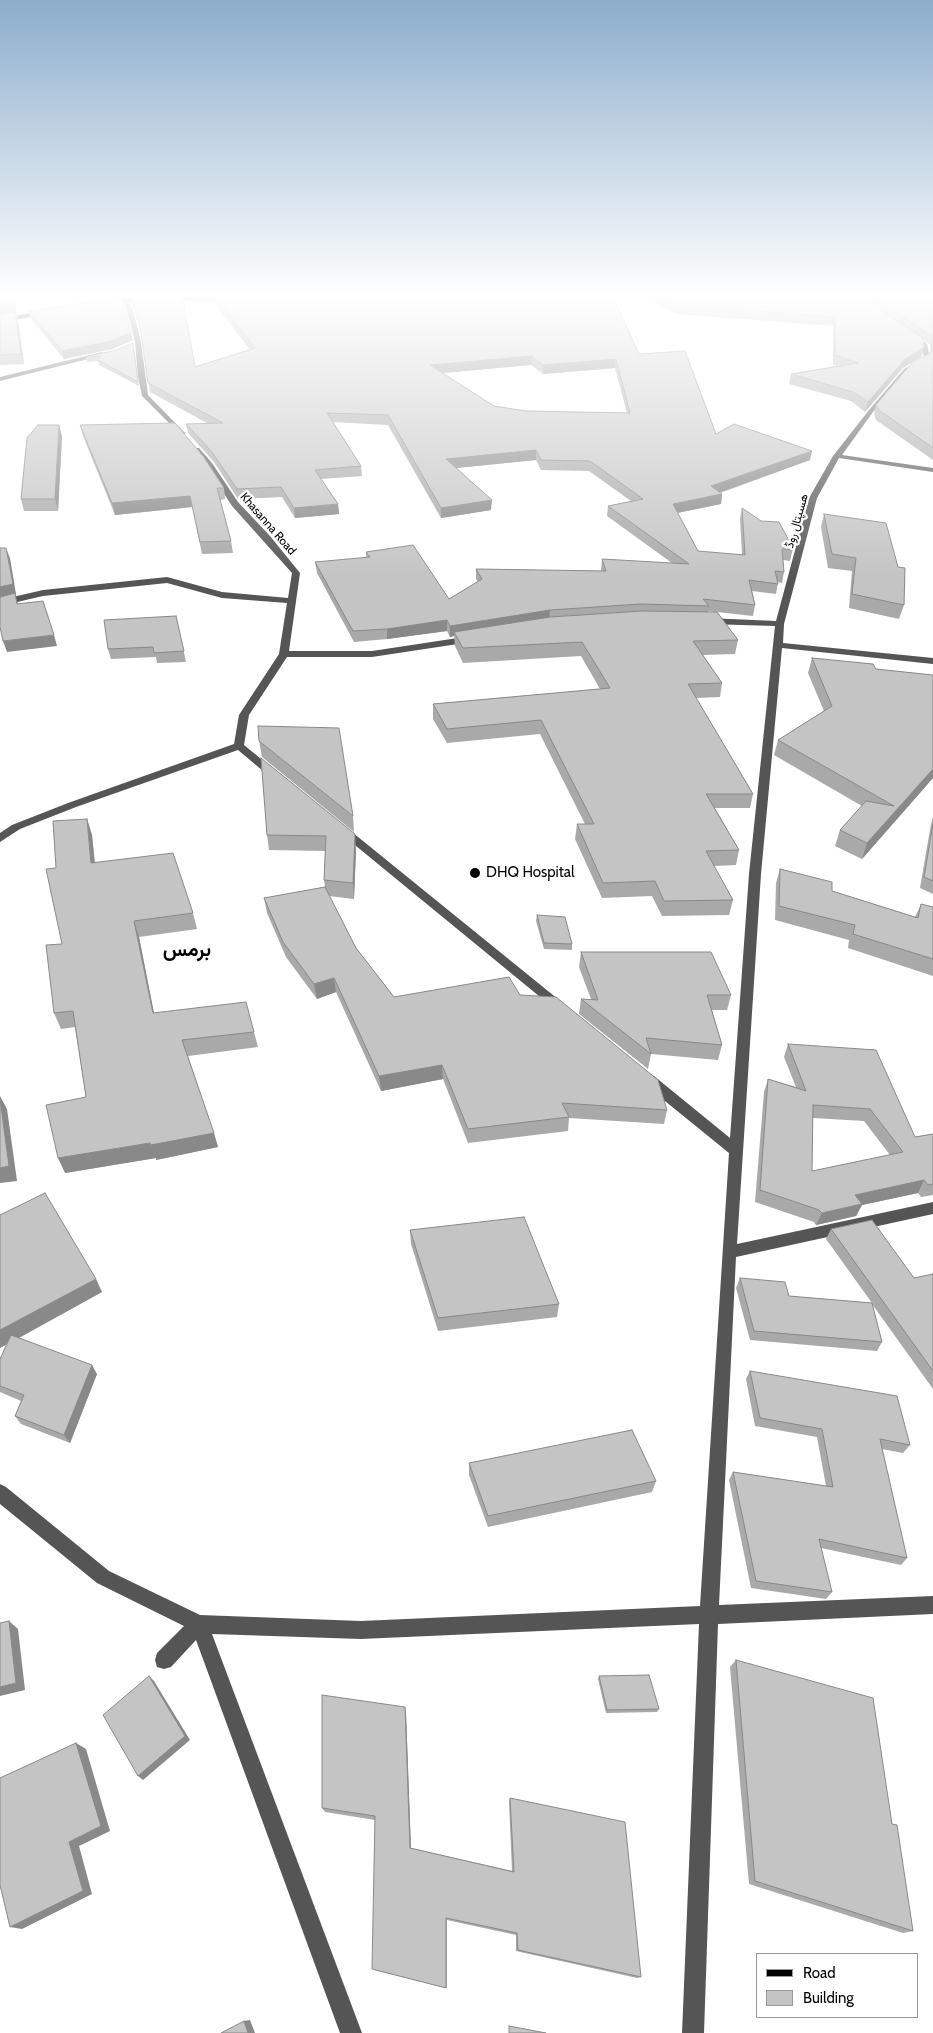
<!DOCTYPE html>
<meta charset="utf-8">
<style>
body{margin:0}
#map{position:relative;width:933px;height:2033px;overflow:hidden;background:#fff;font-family:Cabin,sans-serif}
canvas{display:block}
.legend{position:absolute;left:756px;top:1953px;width:162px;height:65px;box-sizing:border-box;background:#fff;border:1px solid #999;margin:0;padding:6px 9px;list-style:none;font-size:15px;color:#000}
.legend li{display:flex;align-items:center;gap:10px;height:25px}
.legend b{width:25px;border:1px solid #999}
</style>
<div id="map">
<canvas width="933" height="2033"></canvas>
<ul class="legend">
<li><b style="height:6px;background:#000"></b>Road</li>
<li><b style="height:14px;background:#c4c4c4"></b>Building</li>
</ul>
</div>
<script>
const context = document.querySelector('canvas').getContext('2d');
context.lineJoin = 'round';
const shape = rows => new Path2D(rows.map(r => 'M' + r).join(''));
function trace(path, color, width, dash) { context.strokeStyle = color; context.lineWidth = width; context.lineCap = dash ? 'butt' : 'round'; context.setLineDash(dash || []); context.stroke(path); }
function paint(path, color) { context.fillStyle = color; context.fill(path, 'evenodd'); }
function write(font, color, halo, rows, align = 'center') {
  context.font = font + ' Cabin,Vazirmatn,sans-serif'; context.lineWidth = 4.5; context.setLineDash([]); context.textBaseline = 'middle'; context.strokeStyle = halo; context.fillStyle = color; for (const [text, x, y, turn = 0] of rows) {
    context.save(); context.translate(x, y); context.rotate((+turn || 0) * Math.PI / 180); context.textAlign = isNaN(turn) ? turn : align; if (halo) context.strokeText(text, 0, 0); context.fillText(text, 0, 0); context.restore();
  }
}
const minor = shape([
 [113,295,119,295,128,302,133,310,141,342,148,395,185,433,185,435,181,435,142,396,138,377,135,342,127,310,124,304,113,295],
 [908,333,912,333,927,344,930,358,908,371,873,412,842,455,933,468,933,472,839,458,817,498,784,624,783,643,933,658,933,664,782,648,761,874,737,1244,933,1202,933,1214,736,1257,719,1605,933,1596,933,1614,718,1624,704,2033,682,2033,699,1624,361,1639,212,1634,362,2033,340,2033,196,1640,171,1667,164,1669,157,1667,155,1660,157,1653,184,1626,97,1583,0,1504,0,1484,6,1487,109,1571,200,1615,361,1621,700,1606,729,1153,644,1084,642,1080,644,1076,649,1075,654,1076,730,1138,749,874,775,626,707,624,703,621,707,618,776,621,809,498,833,456,869,410,904,369,924,357,922,346,908,335,908,333],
 [102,352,104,355,0,381,0,377,102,352],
 [193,448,199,448,212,463,238,502,270,536,300,573,289,651,372,651,471,636,475,639,471,642,372,657,287,657,249,715,244,745,277,772,277,776,269,776,238,750,76,807,20,829,0,842,0,833,12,825,68,803,234,744,239,715,279,654,287,603,222,598,167,583,43,596,0,606,0,600,43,590,167,577,222,592,288,598,292,573,232,506,206,466,192,450,193,448],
 [343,827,347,828,564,1004,566,1007,564,1010,556,1010,339,832,338,830,339,828,343,827]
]);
const major = shape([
 [146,297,148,300,106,304,103,302,146,297],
 [168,297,231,298,234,300,231,302,166,300,168,297],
 [47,311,49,314,0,322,0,318,47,311]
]);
const wall = shape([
 [0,295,17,313,16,314,18,321,24,364,0,365],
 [130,295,182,295,195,367,250,350,215,304,214,296,209,296,208,295,613,295,612,296,639,354,716,434,810,460,720,493,722,494,721,504,678,513,698,551,742,555,740,518,742,508,793,548,790,561,783,560,784,572,782,583,778,582,776,594,752,591,755,605,753,616,708,611,708,612,738,640,735,654,703,655,722,683,720,697,696,698,753,794,750,808,715,808,739,850,736,865,714,866,733,900,729,915,662,916,652,896,602,898,575,839,577,824,585,824,540,734,447,743,433,719,433,704,600,689,581,656,463,663,455,646,454,636,450,637,447,631,387,639,354,642,317,573,315,562,366,558,366,552,449,599,478,582,476,579,476,569,601,571,602,559,672,563,607,516,608,506,631,501,589,471,541,470,536,460,456,468,491,510,441,518,388,425,333,422,361,466,362,476,321,479,338,504,339,514,295,518,282,497,238,499,214,462,188,433,186,424,207,423,150,392,142,337,135,310,131,304],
 [531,365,543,374,615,368,627,413,526,411,494,406,443,373],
 [639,295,933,295,933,460,876,420,874,414,876,405,930,353,930,345,923,340,922,356,903,368,865,412,851,401,789,384,791,374,838,366,833,365,833,326,676,314],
 [29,311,133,340,112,349,64,359,31,319],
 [133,343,139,386,99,365,98,361,87,362,86,357,116,350],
 [80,425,224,488,225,499,220,500,231,541,233,553,202,554,192,507,115,515,83,436],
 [62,436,58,511,24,511,21,499],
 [824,514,904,605,899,619,849,608,852,571,828,568,821,527],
 [176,616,186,662,157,663,156,657,111,659,108,649],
 [812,658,876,669,933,675,933,778,862,859,835,846,840,830,862,806,774,755,778,740,824,711,808,673],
 [259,741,353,816,354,832,262,757],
 [261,758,356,850,354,899,329,896,356,948,394,997,520,995,667,1110,664,1124,569,1118,568,1131,468,1143,443,1079,381,1091,336,992,317,999,286,957,267,913,264,898,325,887,324,880,325,851,269,850,267,835],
 [933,817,933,894,920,888,931,824],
 [87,819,92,835,95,863,193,913,197,929,139,937,154,1013,254,1032,258,1047,188,1056,218,1147,156,1160,156,1158,65,1173,86,1097,75,1027,61,1029,54,1013,62,944,56,868],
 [780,869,832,891,915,917,921,904,933,907,933,976,848,948,849,940,775,920,776,883],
 [537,915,572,944,572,950,544,949,536,921],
 [581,952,731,995,727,1010,712,1010,722,1045,718,1060,651,1054,648,1069,579,1014,581,999,591,999,579,967],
 [788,1044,915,1137,933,1134,933,1195,921,1197,918,1193,862,1205,856,1216,816,1225,814,1222,755,1202,764,1092,768,1079,796,1087,784,1057],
 [813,1118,864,1121,890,1155,812,1171],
 [0,1215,102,1292,19,1338,97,1374,70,1443,21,1424,15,1416,21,1401,0,1392,0,1359,7,1344,0,1348],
 [831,1229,914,1278,933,1274,933,1389,872,1304,882,1342,877,1351,750,1340,736,1288,740,1278,789,1296,872,1303,826,1239],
 [410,1230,559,1304,557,1317,438,1331,411,1244],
 [750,1371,910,1445,903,1453,882,1449,907,1558,901,1565,821,1548,832,1592,826,1599,751,1588,729,1480,733,1472,826,1486,817,1437,755,1426,746,1379],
 [469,1463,656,1481,652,1492,488,1527,469,1475],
 [736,1660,892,1824,913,1931,903,1933,749,1884,730,1667],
 [599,1676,659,1709,657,1712,606,1713,598,1679],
 [405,1707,406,1713,411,1848,512,1871,509,1802,510,1798,641,1977,637,1978,516,1951,516,1935,447,1920,447,1988,374,1970,375,1820,325,1812,322,1808]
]);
const shadedWall = shape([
 [13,295,14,295,17,313,16,314,18,321,24,364,21,354,0,316,0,306],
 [131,332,133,340,112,349,64,359,62,351],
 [924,347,922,356,903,368,865,412,868,402,905,359],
 [532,356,531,365,430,374,430,365],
 [616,359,615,368,543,374,543,365],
 [59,425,62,436,58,511,55,499],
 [536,450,536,460,446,469,446,459],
 [812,451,810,460,710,496,711,486],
 [722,494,721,504,671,514,673,504],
 [190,496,192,507,115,515,112,503],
 [492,500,491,510,441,518,441,508],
 [338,504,339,514,295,518,294,508],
 [6,548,10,558,16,594,15,595,18,604,0,598,0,587],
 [550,610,549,621,454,632,454,636,450,637,450,626],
 [447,620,447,631,387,639,387,629],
 [54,635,57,646,7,652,3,641],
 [933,769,933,778,862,859,867,843],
 [87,819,92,835,96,879,91,863],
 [355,834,356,850,354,899,353,883],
 [134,921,139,937,157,1029,153,1013],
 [334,978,336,992,317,999,314,984],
 [442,1065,443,1079,381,1091,379,1076],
 [0,1096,7,1109,17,1181,0,1183],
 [214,1133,218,1147,156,1160,156,1158,65,1173,58,1158],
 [924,1180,918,1193,862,1205,856,1216,816,1225,822,1213,855,1195],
 [96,1279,102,1292,0,1348,0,1330],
 [92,1365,97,1374,70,1443,64,1435],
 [9,1621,18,1629,25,1690,0,1696,0,1687],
 [149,1676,154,1681,190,1740,143,1780,138,1776],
 [405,1707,406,1713,411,1851,410,1848],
 [76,1743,86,1749,110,1831,79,1846,92,1894,22,1929,10,1927,69,1842],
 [250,2020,255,2033,248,2033,244,2021]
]);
const building = shape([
 [0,295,13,295,14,304,0,306,0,295],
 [130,295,182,295,195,367,255,348,214,295,612,295,639,354,685,351,716,434,734,424,812,451,711,486,722,494,673,504,698,551,745,555,742,508,761,521,779,522,793,548,793,550,782,549,784,572,775,571,778,584,749,580,755,605,703,599,709,606,641,604,550,610,450,626,447,620,387,629,353,631,315,562,370,557,366,552,413,545,449,599,482,579,476,569,606,571,602,559,689,564,608,506,643,499,590,461,541,460,536,450,446,459,492,500,441,508,388,415,327,413,361,466,315,470,338,504,294,508,281,487,237,489,212,452,186,424,223,423,148,383,141,333,133,301,130,295],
 [532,356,543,365,616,359,630,413,526,411,494,406,430,365,532,356],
 [657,295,858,295,923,338,924,347,905,359,868,402,853,392,791,374,858,363,835,355,835,317,677,305,657,295],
 [869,295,933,295,933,448,879,410,876,405,912,363,932,352,932,336,869,295],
 [121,297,131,332,111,341,62,351,29,311,121,297],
 [15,312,21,354,0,355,0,314,15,312],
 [133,343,138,382,98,360,101,356,86,357,116,350,133,343],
 [175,423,203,456,224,488,217,488,231,541,200,542,190,496,112,503,80,425,175,423],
 [38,425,59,425,55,499,21,499,27,438,38,425],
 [824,514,886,523,898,567,905,568,904,605,852,594,856,558,832,554,824,514],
 [0,548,6,548,13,584,0,587,0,548],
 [15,593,17,604,43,601,54,635,3,641,0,627,0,597,15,593],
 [642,611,717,612,738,640,693,641,722,683,688,684,753,794,706,794,739,850,706,851,733,900,664,901,655,881,603,883,577,824,594,824,541,720,447,729,433,704,610,688,582,642,463,648,454,632,550,617,642,611],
 [176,616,184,651,154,653,153,647,108,649,104,620,176,616],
 [812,658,873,664,876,669,933,675,933,769,867,843,840,830,866,801,894,806,778,740,832,706,812,658],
 [258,726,339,728,353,816,259,741,258,726],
 [261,758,355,834,353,883,324,880,326,836,267,835,261,758],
 [87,819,91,863,173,853,193,913,134,921,153,1013,246,1002,254,1032,182,1040,214,1133,151,1145,150,1143,58,1158,46,1105,86,1097,73,1011,54,1013,46,945,62,944,46,869,56,868,53,821,87,819],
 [933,824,933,881,924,877,933,824],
 [780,869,832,882,832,891,918,918,921,904,933,907,933,959,853,934,855,925,779,906,780,869],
 [325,887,356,948,394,997,509,977,520,995,556,997,658,1080,667,1110,562,1103,569,1117,468,1129,442,1065,379,1076,334,978,314,984,283,942,264,898,325,887],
 [537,915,565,917,572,944,544,943,537,915],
 [581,952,711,952,731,995,707,995,722,1045,646,1038,651,1054,581,999,598,1000,581,952],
 [788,1044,876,1050,915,1137,933,1134,933,1184,928,1185,924,1180,855,1195,862,1204,822,1213,819,1210,760,1190,768,1079,806,1091,788,1044],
 [813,1105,870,1109,903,1152,812,1171,813,1105],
 [0,1099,9,1166,0,1168,0,1099],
 [45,1193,96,1279,0,1330,0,1215,45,1193],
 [524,1217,559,1304,438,1318,410,1230,524,1217],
 [872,1220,914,1278,933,1274,933,1371,831,1229,872,1220],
 [740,1278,785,1282,789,1296,872,1303,882,1342,754,1331,740,1278],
 [11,1335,92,1365,64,1435,15,1416,24,1395,0,1386,0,1359,11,1335],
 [750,1371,897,1396,910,1445,880,1439,907,1558,819,1539,832,1592,756,1581,733,1472,833,1487,822,1429,760,1418,750,1371],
 [632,1430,656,1481,488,1516,469,1463,632,1430],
 [9,1621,16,1683,0,1687,0,1623,9,1621],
 [736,1660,873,1698,892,1824,897,1825,913,1931,755,1881,736,1660],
 [649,1675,659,1709,607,1710,599,1676,649,1675],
 [149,1676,185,1736,138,1776,103,1715,149,1676],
 [322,1695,405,1707,410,1848,514,1872,510,1798,625,1822,641,1977,518,1950,517,1933,446,1918,446,1988,372,1969,375,1816,322,1808,322,1695],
 [76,1743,101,1826,69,1842,83,1891,10,1927,0,1885,0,1778,76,1743],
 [244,2021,248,2033,221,2033,244,2021],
 [509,2026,546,2033,509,2033,509,2026]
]);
const markers = [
 [475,873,6,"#000"]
];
const farStreetnames = [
 ["ھسپتال روڈ",797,521,-74],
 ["Khasanna Road",268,524,49]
];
const poiNames = [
 ["DHQ Hospital",486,873]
];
const districtNames = [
 ["برمس",187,950]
];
trace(major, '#dbdbdb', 3);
paint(minor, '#555');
paint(major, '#000');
paint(wall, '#a9a9a9');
paint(shadedWall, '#898989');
paint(building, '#c4c4c4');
trace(building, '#898989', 1);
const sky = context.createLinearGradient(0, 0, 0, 579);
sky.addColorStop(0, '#8cadcc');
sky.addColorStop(0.51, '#fff');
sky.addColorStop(1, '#ffffff00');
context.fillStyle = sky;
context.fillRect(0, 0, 933, 579);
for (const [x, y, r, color] of markers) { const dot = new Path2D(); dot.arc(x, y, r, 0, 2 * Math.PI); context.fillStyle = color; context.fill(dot); trace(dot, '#fff', 2); }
write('12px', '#000', '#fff', farStreetnames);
write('15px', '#000', '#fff', poiNames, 'left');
write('bold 20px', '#000', '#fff', districtNames);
</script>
